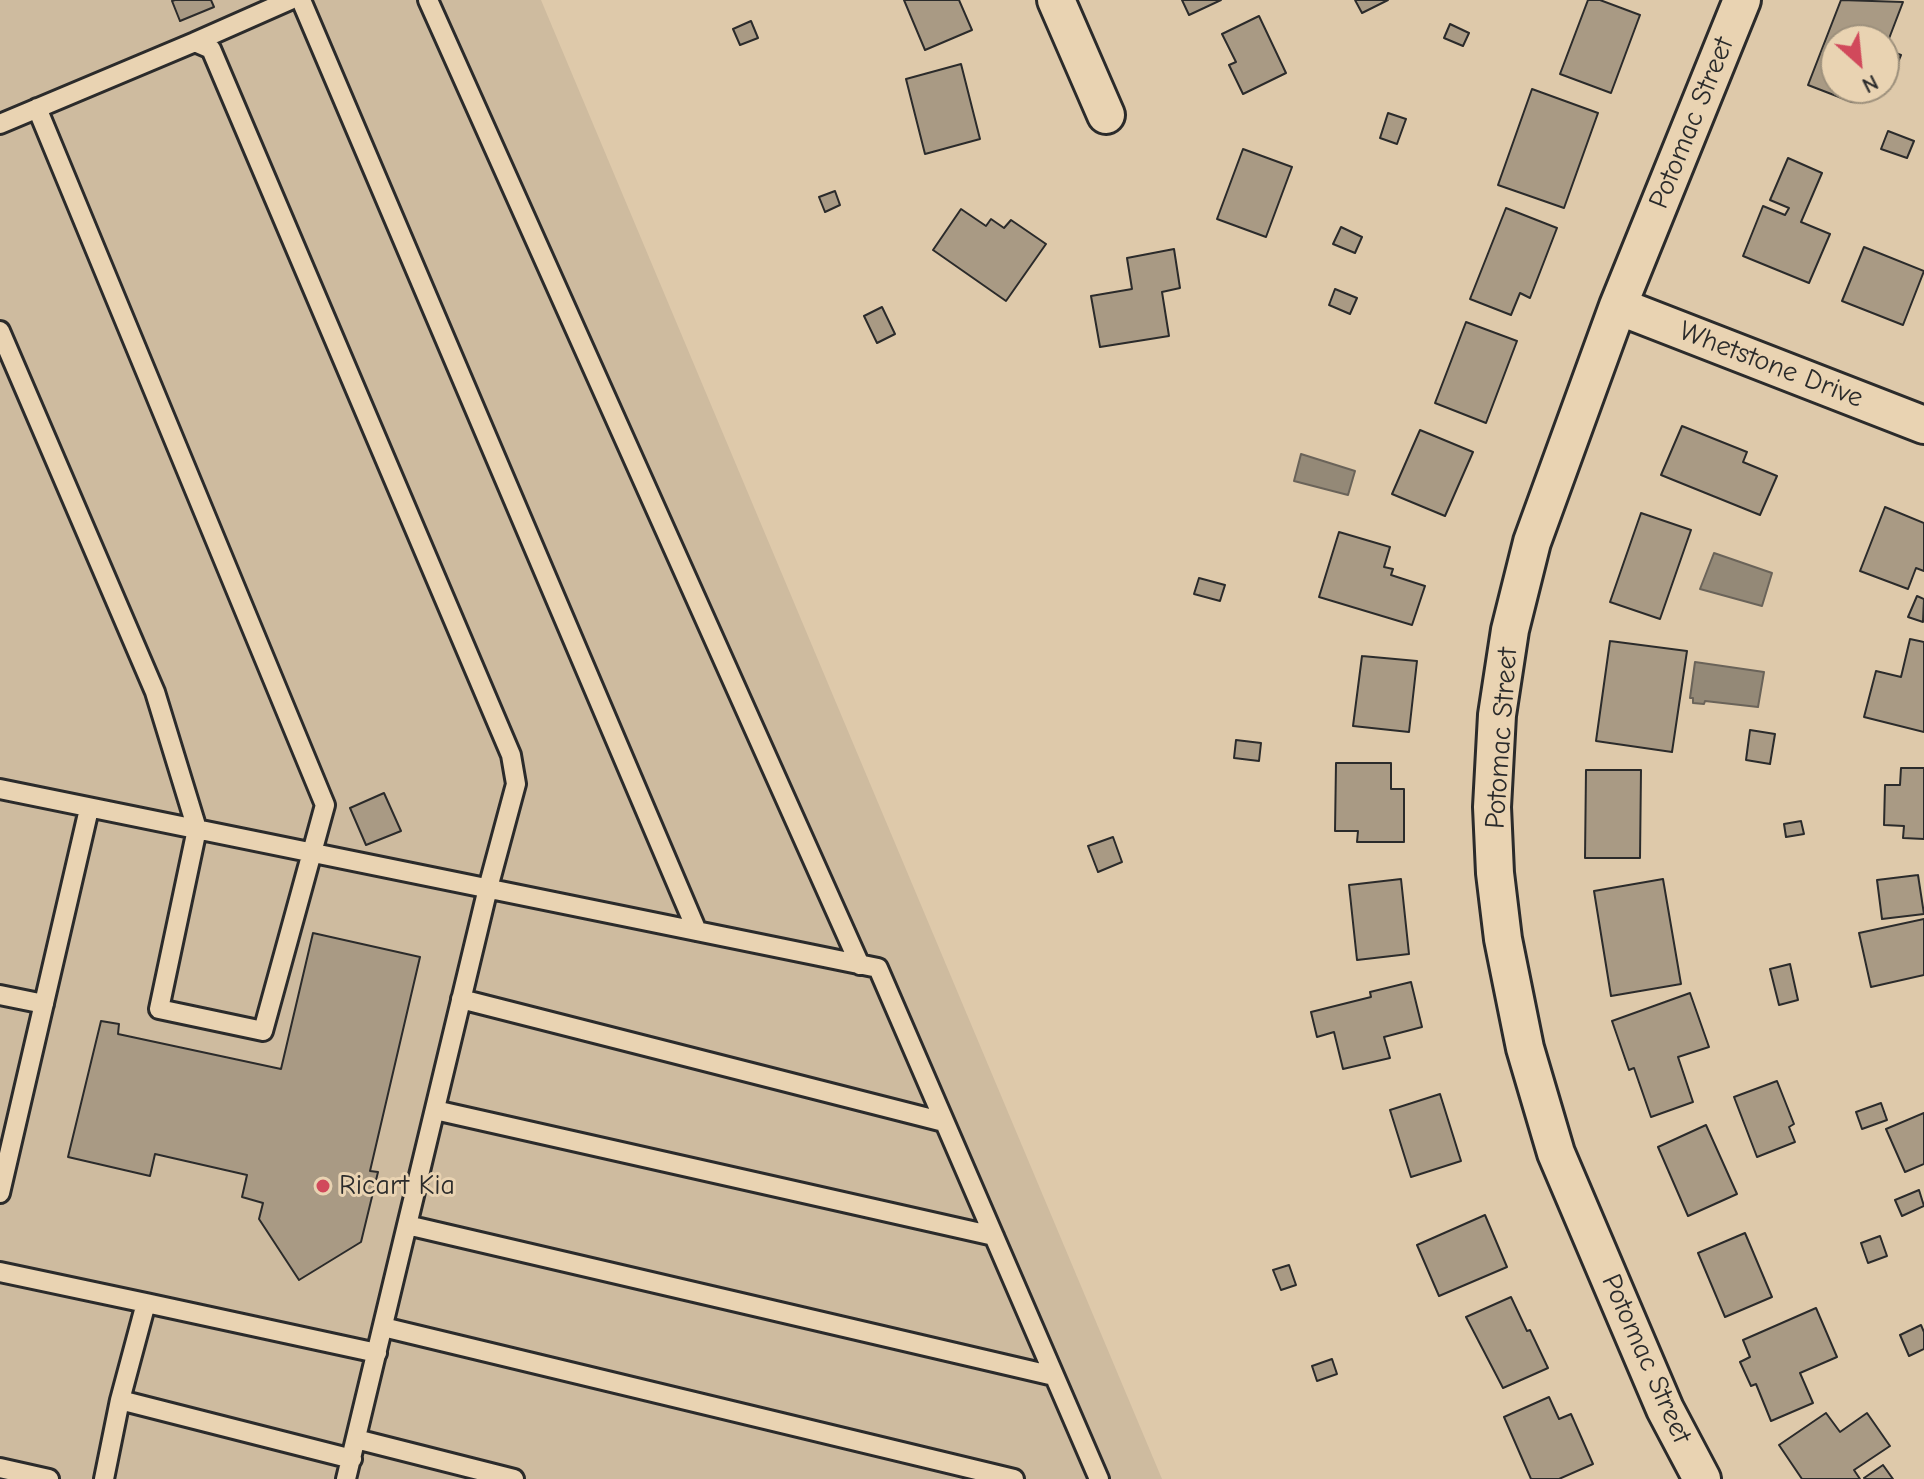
<!DOCTYPE html>
<style>
body{margin:0}
#map{position:relative;width:1924px;height:1479px;overflow:hidden;background:#dec9aa;font-family:"Comic Neue",sans-serif}
canvas{display:block}
.north{position:absolute;left:1820px;top:24px;width:80px;height:80px;box-sizing:border-box;background:#e9d3b2;border:2px solid #9d907c;border-radius:50%;rotate:153deg;font-size:22px;font-weight:700;line-height:32px;text-align:center;color:#2b2b2b}
.north::after{content:'';display:block;margin:auto;width:28px;height:36px;background:#d1495b;clip-path:polygon(50% 0,100% 100%,50% 72%,0 100%)}
</style>
<div id="map">
<canvas width="1924" height="1479"></canvas>
<div class="north">N</div>
</div>
<script>
const context = document.querySelector('canvas').getContext('2d');
context.lineJoin = 'round';
function paint(path, color) { context.fillStyle = color; context.fill(path, 'evenodd'); }
const shape = rows => new Path2D(rows.map(r => 'M' + r).join(''));
function trace(path, color, width, dash) { context.strokeStyle = color; context.lineWidth = width; context.lineCap = dash ? 'butt' : 'round'; context.setLineDash(dash || []); context.stroke(path); }
function write(font, color, halo, rows, align = 'center') {
  context.font = font + ' "Comic Neue",sans-serif'; context.lineWidth = 6; context.setLineDash([]); context.textBaseline = 'middle'; context.strokeStyle = halo; context.fillStyle = color; for (const [text, x, y, turn = 0] of rows) {
    context.save(); context.translate(x, y); context.rotate((+turn || 0) * Math.PI / 180); context.textAlign = isNaN(turn) ? turn : align; if (halo) context.strokeText(text, 0, 0); context.fillText(text, 0, 0); context.restore();
  }
}
const built = shape([
 [0,0,541,0,1162,1479,0,1479]
]);
const water = shape([
 [1301,454,1355,471,1348,495,1294,481,1301,454],
 [1714,553,1772,573,1762,606,1700,589,1714,553],
 [1695,662,1764,672,1758,707,1705,701,1704,704,1693,703,1693,698,1690,698,1695,662]
]);
const building = shape([
 [175,0,211,0,214,7,180,21,172,1,175,0],
 [904,0,959,0,972,30,925,50,904,0],
 [1182,0,1221,0,1189,15,1182,0],
 [1355,0,1388,0,1362,13,1355,0],
 [1588,0,1600,0,1640,15,1611,93,1560,74,1588,0],
 [1841,0,1903,2,1885,49,1901,55,1891,79,1884,76,1884,40,1836,40,1836,88,1858,88,1852,102,1808,85,1841,0],
 [1259,16,1286,73,1243,94,1229,65,1236,62,1222,34,1259,16],
 [751,21,758,38,740,45,733,29,751,21],
 [1450,24,1469,33,1463,46,1444,38,1450,24],
 [961,64,980,139,925,154,906,79,961,64],
 [1532,89,1598,113,1564,208,1498,185,1532,89],
 [1388,113,1406,119,1397,144,1380,138,1388,113],
 [1888,131,1914,141,1907,158,1881,149,1888,131],
 [1243,149,1292,167,1266,237,1217,219,1243,149],
 [1788,158,1822,173,1801,222,1830,234,1809,283,1743,256,1763,206,1785,215,1789,208,1770,200,1788,158],
 [835,191,840,205,825,212,819,197,835,191],
 [1506,208,1557,228,1530,298,1520,293,1511,315,1470,299,1506,208],
 [961,209,986,226,991,219,1004,228,1011,220,1046,244,1006,301,933,250,961,209],
 [1341,227,1362,237,1355,253,1333,244,1341,227],
 [1864,247,1924,271,1903,325,1842,301,1864,247],
 [1174,249,1180,288,1162,292,1169,336,1100,347,1091,296,1132,289,1127,258,1174,249],
 [1335,289,1357,298,1350,314,1329,305,1335,289],
 [882,307,895,334,877,343,864,316,882,307],
 [1466,322,1517,341,1486,423,1435,403,1466,322],
 [1682,426,1747,452,1743,462,1777,476,1760,515,1661,475,1682,426],
 [1420,430,1473,452,1445,516,1392,494,1420,430],
 [1885,507,1924,523,1924,571,1916,568,1908,589,1860,571,1885,507],
 [1641,513,1691,530,1660,619,1610,602,1641,513],
 [1339,532,1390,547,1384,567,1393,569,1391,575,1425,586,1412,625,1319,597,1339,532],
 [1199,578,1225,585,1220,601,1194,594,1199,578],
 [1917,596,1924,599,1923,622,1908,617,1917,596],
 [1910,639,1924,642,1924,732,1864,717,1876,671,1901,677,1910,639],
 [1610,641,1687,651,1672,752,1596,741,1610,641],
 [1362,656,1417,661,1409,732,1353,726,1362,656],
 [1750,730,1775,734,1770,764,1746,760,1750,730],
 [1236,740,1261,743,1259,761,1234,758,1236,740],
 [1336,763,1391,763,1391,789,1404,789,1404,842,1357,842,1358,831,1335,831,1336,763],
 [1901,768,1924,768,1924,839,1903,838,1904,826,1884,825,1885,785,1900,785,1901,768],
 [1586,770,1641,770,1640,858,1585,858,1586,770],
 [384,793,401,831,366,845,350,808,384,793],
 [1801,821,1804,834,1786,837,1784,824,1801,821],
 [1113,837,1122,862,1098,872,1088,846,1113,837],
 [1918,875,1924,914,1882,919,1877,880,1918,875],
 [1401,879,1409,954,1357,960,1349,885,1401,879],
 [1663,879,1681,984,1611,996,1594,891,1663,879],
 [1924,919,1924,975,1871,987,1859,933,1924,919],
 [313,933,420,957,370,1171,378,1172,361,1242,299,1280,259,1219,263,1203,242,1197,247,1175,155,1154,150,1176,68,1157,101,1021,119,1024,118,1034,281,1069,313,933],
 [1790,964,1798,1000,1779,1005,1770,969,1790,964],
 [1411,982,1422,1027,1384,1037,1390,1058,1343,1069,1334,1032,1317,1037,1311,1012,1371,997,1370,992,1411,982],
 [1690,993,1709,1047,1678,1057,1693,1102,1651,1117,1634,1068,1629,1070,1612,1021,1690,993],
 [1777,1081,1794,1124,1789,1127,1795,1142,1757,1157,1734,1097,1777,1081],
 [1440,1094,1461,1161,1411,1177,1390,1110,1440,1094],
 [1881,1103,1887,1120,1862,1129,1856,1112,1881,1103],
 [1924,1113,1924,1164,1905,1172,1886,1129,1924,1113],
 [1706,1125,1737,1194,1688,1216,1658,1147,1706,1125],
 [1919,1190,1924,1206,1902,1216,1895,1200,1919,1190],
 [1485,1215,1507,1267,1439,1296,1417,1245,1485,1215],
 [1745,1233,1772,1297,1725,1317,1698,1253,1745,1233],
 [1880,1236,1887,1256,1868,1263,1861,1243,1880,1236],
 [1289,1265,1296,1285,1281,1290,1273,1270,1289,1265],
 [1511,1297,1527,1331,1530,1330,1548,1368,1503,1388,1466,1317,1511,1297],
 [1816,1308,1837,1357,1800,1373,1813,1403,1771,1421,1756,1384,1751,1386,1740,1362,1750,1357,1743,1340,1816,1308],
 [1921,1325,1924,1332,1924,1349,1909,1356,1900,1335,1921,1325],
 [1332,1359,1337,1374,1317,1381,1312,1366,1332,1359],
 [1549,1397,1559,1419,1571,1414,1593,1464,1559,1479,1531,1479,1504,1417,1549,1397],
 [1826,1413,1840,1432,1867,1413,1890,1446,1854,1470,1860,1479,1802,1479,1779,1445,1826,1413],
 [1883,1465,1893,1479,1865,1479,1864,1478,1883,1465]
]);
const service = shape([
 [301,0,697,931],
 [428,0,860,965],
 [195,42,290,0],
 [0,124,195,42,211,49,511,755,516,784,488,888,346,1479],
 [0,331,155,692,197,829,159,1009,263,1031,325,805,37,108],
 [0,789,878,968,1099,1479],
 [0,995,44,1004],
 [461,999,944,1122],
 [435,1110,994,1236],
 [0,1193,89,809],
 [407,1225,1054,1376],
 [0,1272,146,1303,120,1400,104,1479],
 [146,1303,377,1353],
 [383,1327,1014,1479],
 [120,1400,352,1459],
 [356,1439,514,1479],
 [0,1468,49,1479]
]);
const minor = shape([
 [1056,0,1106,115],
 [1618,306,1924,425],
 [1702,1479,1665,1409,1556,1153,1525,1048,1503,939,1495,873,1492,807,1497,715,1510,630,1532,542,1618,306,1742,0]
]);
const markers = [
 [323,1186,8,"#d1495b"]
];
const streetNames = [
 ["Potomac Street",1692,123,-68],
 ["Whetstone Drive",1771,365,21],
 ["Potomac Street",1502,738,-86],
 ["Potomac Street",1646,1359,66]
];
const poiNames = [
 ["Ricart Kia",339,1186]
];
paint(built, '#cebb9f');
paint(water, '#948977');
trace(water, '#6a6359', 2);
paint(building, '#a99a84');
trace(building, '#2b2b2b', 2);
trace(service, '#2b2b2b', 24);
trace(minor, '#2b2b2b', 42);
trace(service, '#e9d3b2', 18);
trace(minor, '#e9d3b2', 36);
for (const [x, y, r, color] of markers) { const dot = new Path2D(); dot.arc(x, y, r, 0, 2 * Math.PI); context.fillStyle = color; context.fill(dot); trace(dot, '#e9d3b2', 3); }
write('28px', '#2b2b2b', '#e9d3b2', streetNames);
write('28px', '#2b2b2b', '#e9d3b2', poiNames, 'left');
</script>
